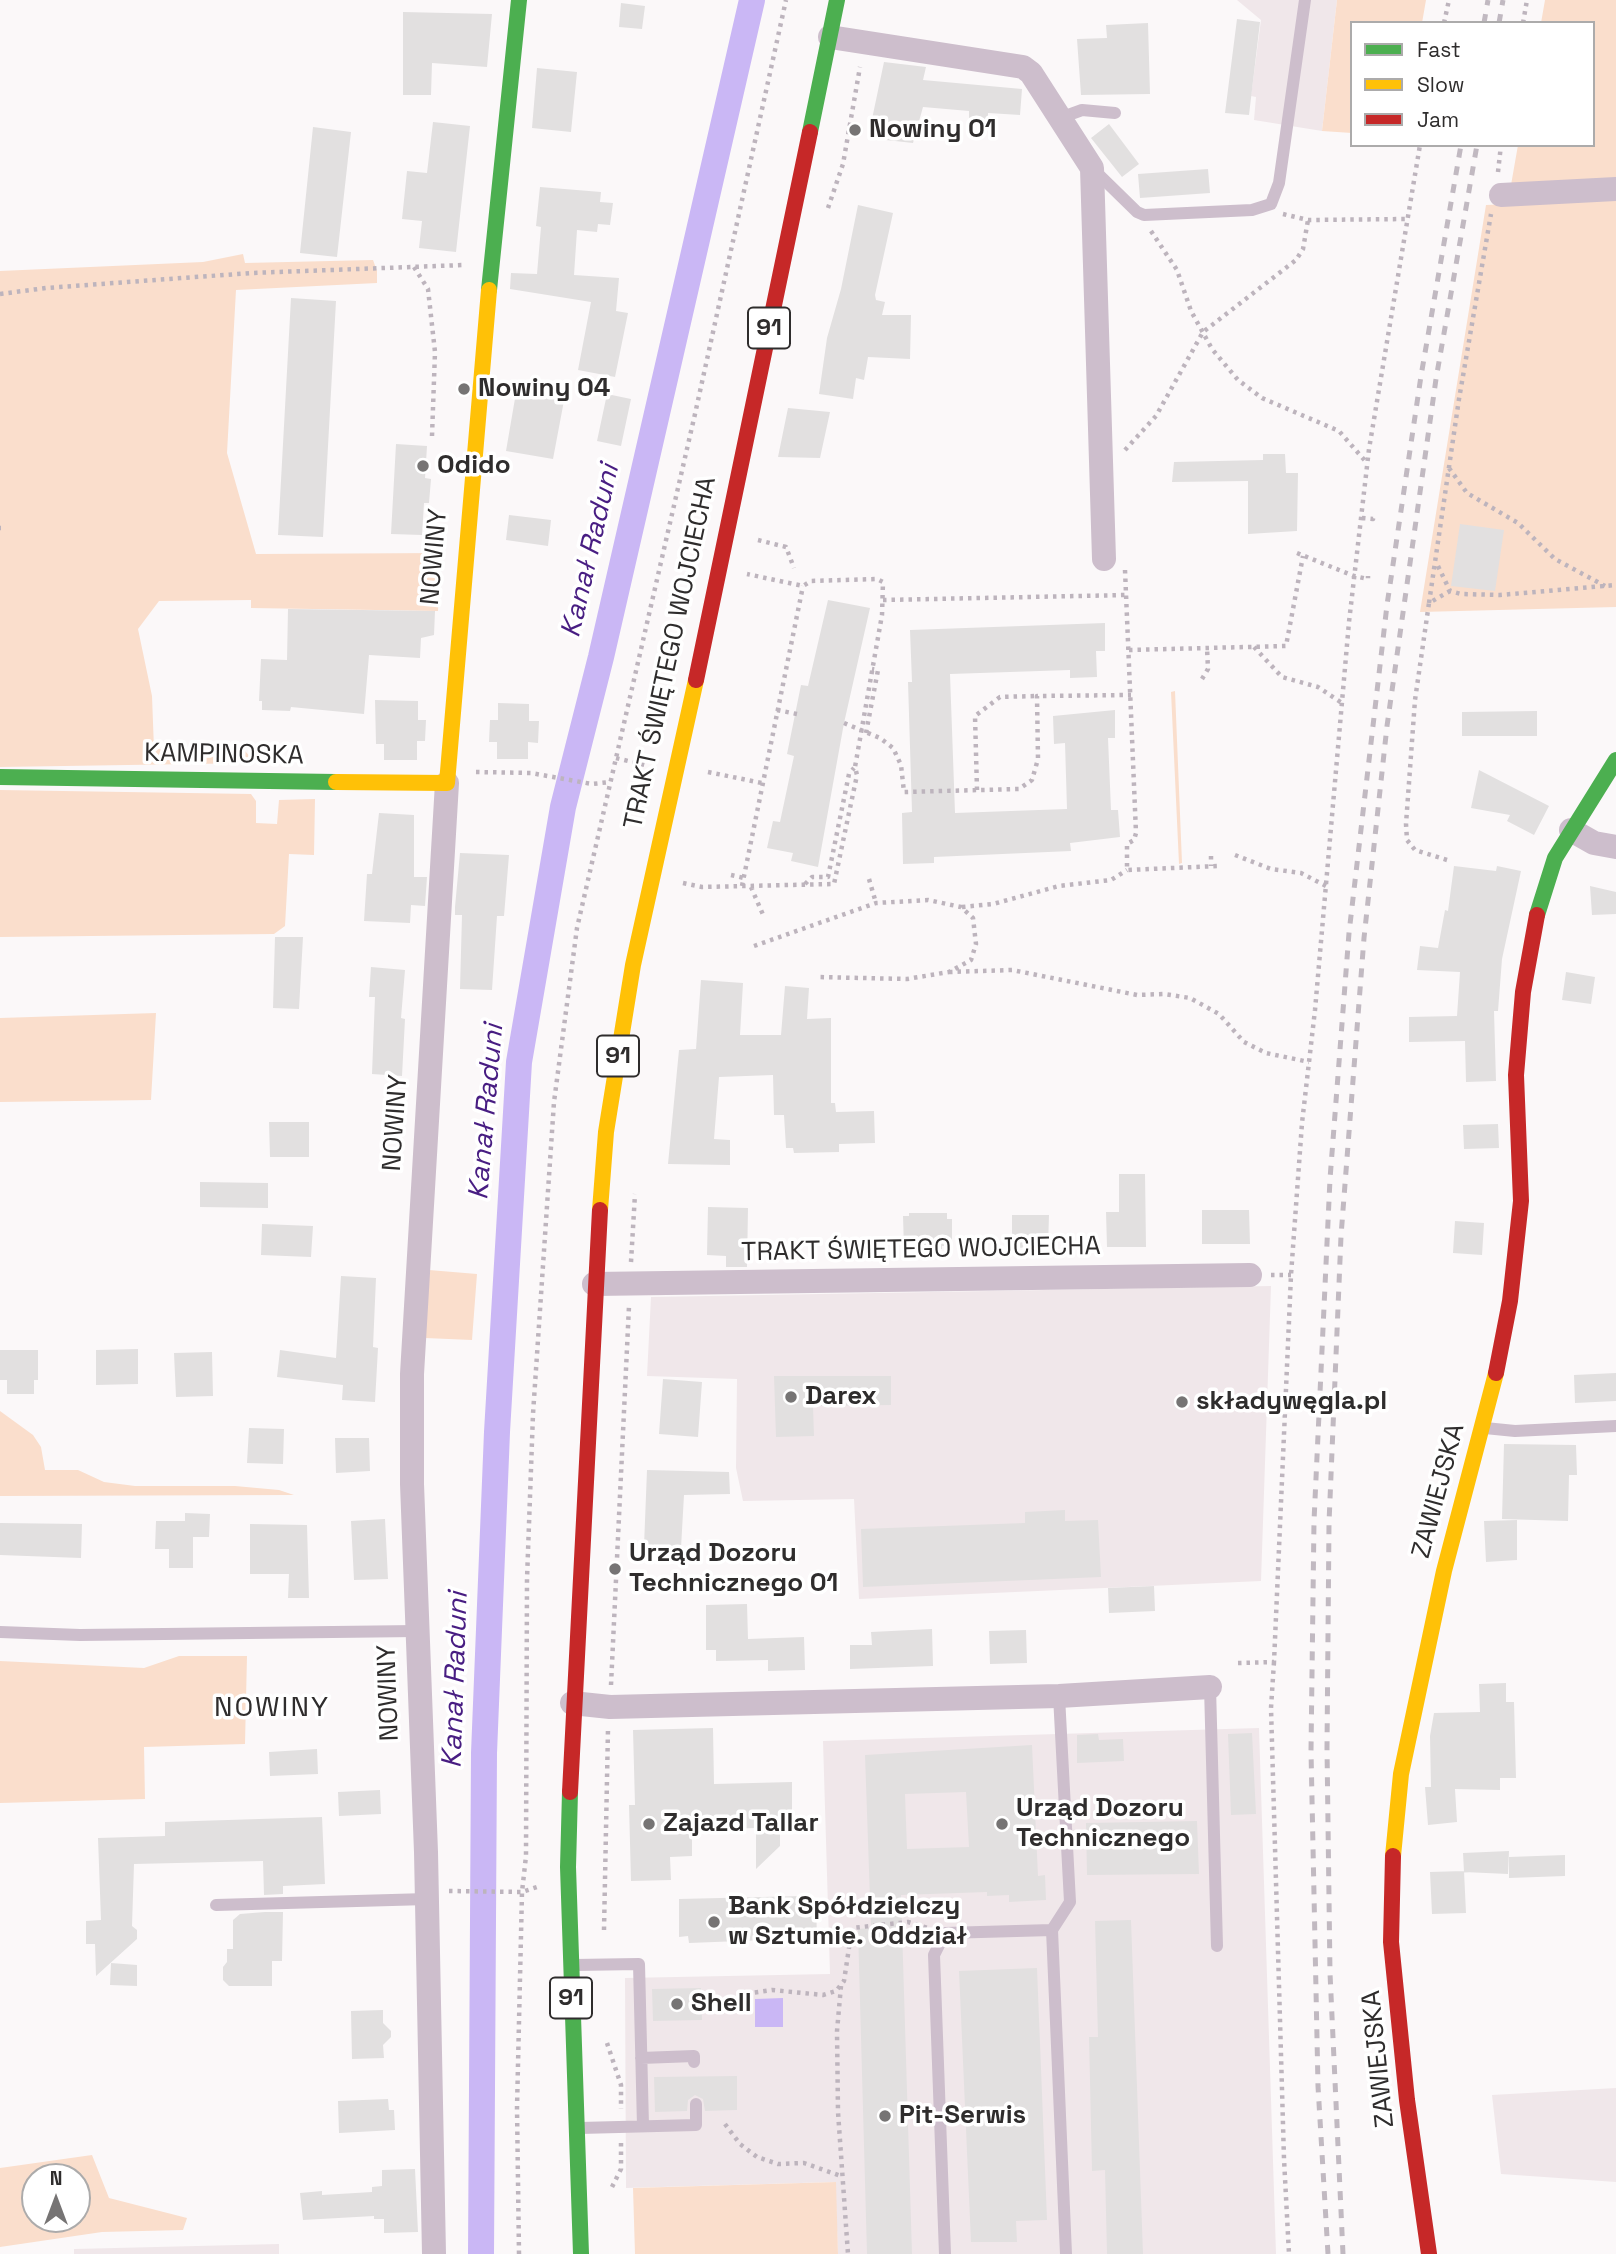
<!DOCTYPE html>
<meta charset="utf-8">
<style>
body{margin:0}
#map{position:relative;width:1616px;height:2254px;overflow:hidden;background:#fbf8f9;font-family:"Space Grotesk",sans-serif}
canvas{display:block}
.legend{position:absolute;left:1350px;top:21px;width:245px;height:126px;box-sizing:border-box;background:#fff;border:2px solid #acabab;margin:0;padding:9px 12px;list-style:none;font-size:21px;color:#2f2d2d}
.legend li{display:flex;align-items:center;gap:14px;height:35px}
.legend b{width:35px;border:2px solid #acabab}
.north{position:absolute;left:21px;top:2163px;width:70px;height:70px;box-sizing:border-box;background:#fff;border:2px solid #acabab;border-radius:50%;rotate:0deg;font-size:19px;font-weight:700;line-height:28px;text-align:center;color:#2f2d2d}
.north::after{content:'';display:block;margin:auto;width:24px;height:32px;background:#767474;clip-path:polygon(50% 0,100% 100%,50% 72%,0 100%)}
</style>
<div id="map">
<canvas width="1616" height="2254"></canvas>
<ul class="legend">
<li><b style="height:9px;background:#4caf50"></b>Fast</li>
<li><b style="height:9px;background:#ffc107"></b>Slow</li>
<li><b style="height:9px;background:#c62828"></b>Jam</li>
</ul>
<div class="north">N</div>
</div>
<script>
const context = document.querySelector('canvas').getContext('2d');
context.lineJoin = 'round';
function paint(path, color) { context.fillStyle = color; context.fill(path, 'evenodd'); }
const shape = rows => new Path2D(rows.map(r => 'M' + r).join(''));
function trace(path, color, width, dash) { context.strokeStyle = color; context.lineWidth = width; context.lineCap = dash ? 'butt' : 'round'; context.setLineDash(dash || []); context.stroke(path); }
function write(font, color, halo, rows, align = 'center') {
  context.font = font + ' "Space Grotesk",sans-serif'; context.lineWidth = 7; context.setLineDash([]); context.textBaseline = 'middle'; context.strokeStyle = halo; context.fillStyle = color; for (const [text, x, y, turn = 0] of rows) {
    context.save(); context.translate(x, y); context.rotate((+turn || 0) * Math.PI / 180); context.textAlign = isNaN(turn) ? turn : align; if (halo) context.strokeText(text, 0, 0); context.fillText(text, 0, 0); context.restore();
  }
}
const built = shape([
 [1237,0,1337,0,1322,131,1254,120,1256,97,1251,96,1261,20],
 [1271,1286,1261,1581,859,1599,854,1499,743,1501,736,1468,737,1379,647,1376,651,1297],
 [1259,1728,1276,2254,838,2254,835,2182,626,2188,625,1978,830,1974,823,1741],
 [1616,2088,1616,2182,1501,2174,1492,2095],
 [279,2244,279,2254,74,2254,74,2249]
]);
const green = shape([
 [1337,0,1426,0,1422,23,1352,23,1352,133,1322,131],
 [1545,0,1616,0,1616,180,1511,185,1518,145,1593,145,1593,23,1541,23],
 [1616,200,1616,607,1420,612,1486,205],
 [243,254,245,263,373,260,377,271,377,283,236,290,227,453,256,554,441,553,438,611,251,608,251,600,159,601,138,629,152,696,154,749,245,751,256,763,0,767,0,271,203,262],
 [1175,691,1182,863,1179,864,1171,692],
 [0,790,251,794,256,801,256,823,277,824,279,800,315,799,314,855,289,854,285,926,274,934,0,937],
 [156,1013,151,1100,0,1102,0,1018],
 [429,1270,477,1274,472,1340,425,1338],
 [0,1411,33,1435,41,1447,45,1470,78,1470,104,1482,135,1486,235,1486,279,1490,294,1495,0,1496],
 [179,1656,247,1656,245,1744,144,1747,145,1799,0,1803,0,1661,144,1668],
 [92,2155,109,2198,187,2218,183,2230,102,2232,0,2247,0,2168],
 [35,2177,77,2177,77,2219,35,2219],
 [836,2182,838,2254,635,2254,633,2188]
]);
const water = shape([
 [783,1998,783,2027,755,2027,755,1999]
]);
const canal = shape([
 [481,2254,484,1753,497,1432,519,1062,563,807,601,657,752,0]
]);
const building = shape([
 [621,3,645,6,642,29,619,27],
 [403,12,492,14,487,67,432,63,431,95,403,95],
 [1237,19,1260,22,1249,115,1225,113],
 [1148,23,1150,94,1081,95,1077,39,1107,38,1106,25],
 [884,62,926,67,923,80,1022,89,1020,115,988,113,988,120,969,118,969,111,923,107,913,143,868,138],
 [537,68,577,72,571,132,532,128],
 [433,122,470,126,456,252,419,248,422,221,402,219,407,171,427,173],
 [1109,124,1139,164,1122,177,1091,138],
 [313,127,351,132,337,257,300,253],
 [1208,169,1210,193,1140,198,1138,174],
 [540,187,601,192,600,202,613,203,610,225,598,224,597,232,577,230,574,275,619,278,616,311,628,313,615,377,578,370,591,302,510,289,511,273,537,274,541,227,536,226],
 [858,205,893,213,875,295,876,300,885,302,882,315,911,315,910,359,868,357,864,380,856,378,853,399,819,394,827,338,841,289],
 [291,298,336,301,323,537,278,535],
 [518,381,566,390,553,459,506,451],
 [607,394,631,399,621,446,597,441],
 [788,408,830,412,820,458,778,457],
 [396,444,427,446,425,478,431,479,429,503,424,503,422,535,391,534],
 [1263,454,1285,454,1286,473,1298,473,1297,531,1248,534,1248,481,1172,482,1174,462,1263,460],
 [509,515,551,520,548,546,506,540],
 [1460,524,1504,530,1495,591,1451,586],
 [828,600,870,608,844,723,818,867,791,861,793,853,767,848,773,821,780,822,794,756,787,754,801,685,808,686],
 [288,609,435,611,434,635,421,638,420,658,369,655,364,714,291,707,290,711,262,710,262,701,259,701,261,659,287,660],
 [1105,623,1105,651,1096,651,1097,677,1070,678,1070,670,950,674,955,813,1067,809,1065,743,1054,744,1053,716,1115,710,1115,738,1108,738,1111,810,1118,810,1120,837,1070,843,1071,851,934,857,934,863,903,864,902,813,912,812,908,682,912,682,910,630],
 [375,700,418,701,418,720,426,720,425,741,417,741,417,760,384,760,384,744,376,744],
 [498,703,529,704,529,721,539,721,538,743,528,742,528,759,497,759,497,742,489,742,490,720,498,720],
 [1537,711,1537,736,1462,736,1462,712],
 [1479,770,1549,806,1534,835,1507,821,1510,815,1471,808],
 [379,813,414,815,414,877,427,877,425,906,411,905,410,923,364,921,367,874,372,874],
 [460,853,509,855,504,916,497,916,492,990,460,989,462,915,455,915,455,907],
 [1454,866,1496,871,1497,866,1521,871,1502,959,1498,1011,1494,1011,1496,1081,1466,1082,1465,1041,1409,1042,1409,1017,1457,1016,1460,972,1417,970,1420,946,1438,948,1445,910,1448,911],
 [1590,886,1616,892,1616,914,1592,915],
 [275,937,303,937,299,1009,273,1008],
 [371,967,405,970,401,1018,405,1019,402,1076,372,1074,375,997,369,997],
 [1566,972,1595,977,1591,1004,1562,1000],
 [701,980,743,983,740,1035,781,1035,785,986,809,988,807,1019,831,1018,831,1103,835,1103,836,1112,874,1111,875,1143,839,1144,839,1152,794,1153,793,1148,786,1148,784,1115,774,1115,773,1075,719,1077,714,1139,730,1140,730,1165,668,1164,679,1050,696,1049],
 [269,1122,309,1122,309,1157,270,1157],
 [1498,1124,1499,1148,1464,1149,1463,1125],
 [1119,1174,1145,1174,1146,1247,1107,1247,1106,1212,1119,1212],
 [200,1182,268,1183,268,1208,200,1207],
 [708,1207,748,1208,747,1267,726,1267,726,1256,707,1255],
 [1202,1210,1249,1210,1250,1244,1202,1244],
 [909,1213,947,1213,947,1219,952,1219,952,1246,942,1246,942,1249,904,1249,903,1216,909,1216],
 [1012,1215,1049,1215,1048,1247,1012,1248],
 [1455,1221,1484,1223,1482,1255,1453,1253],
 [262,1224,313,1226,311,1257,261,1255],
 [341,1276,376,1278,373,1347,378,1348,375,1402,342,1400,343,1385,277,1377,280,1350,336,1358],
 [138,1349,138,1384,96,1385,96,1350],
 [0,1350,38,1350,38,1380,34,1380,34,1394,7,1394,7,1380,0,1380],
 [212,1352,213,1396,176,1397,174,1353],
 [1616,1373,1616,1401,1575,1403,1574,1375],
 [774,1376,891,1376,891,1405,813,1406,814,1436,776,1437],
 [663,1379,702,1382,698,1437,659,1434],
 [249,1428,284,1429,283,1464,247,1463],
 [335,1438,369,1438,370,1471,336,1473],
 [1504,1444,1576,1445,1577,1475,1569,1475,1568,1521,1502,1519],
 [647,1470,729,1472,730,1494,684,1495,681,1548,644,1546],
 [1065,1510,1065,1521,1098,1520,1101,1577,863,1587,861,1529,1025,1523,1025,1512],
 [185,1513,210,1514,209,1537,193,1537,193,1568,169,1568,169,1549,155,1549,156,1521,185,1521],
 [385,1519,388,1579,354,1580,351,1521],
 [1517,1520,1517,1560,1486,1562,1484,1521],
 [0,1523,82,1524,81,1558,0,1555],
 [250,1524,307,1525,309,1598,288,1598,289,1574,250,1574],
 [1154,1586,1155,1611,1109,1613,1108,1588],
 [747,1604,748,1639,804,1637,805,1670,768,1671,768,1660,716,1661,716,1650,706,1650,706,1605],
 [932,1629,933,1666,850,1669,850,1645,872,1645,871,1632],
 [1026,1630,1027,1663,990,1664,989,1631],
 [1506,1683,1506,1702,1514,1702,1516,1778,1500,1778,1500,1790,1455,1789,1457,1822,1428,1825,1425,1787,1431,1787,1430,1736,1434,1713,1480,1712,1479,1684],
 [713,1728,714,1784,792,1782,792,1827,780,1827,780,1846,756,1869,756,1828,692,1830,692,1856,670,1857,671,1880,631,1881,629,1805,635,1805,633,1730],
 [1252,1733,1256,1814,1231,1815,1228,1734],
 [1098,1734,1099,1740,1123,1739,1124,1761,1077,1763,1077,1735],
 [1032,1745,1038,1876,1045,1875,1046,1900,1009,1902,1009,1895,987,1896,987,1892,901,1895,912,2254,867,2254,858,1929,871,1928,865,1755],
 [966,1792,969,1847,907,1849,905,1794],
 [317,1749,318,1774,270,1776,269,1752],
 [380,1790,381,1814,339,1816,338,1792],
 [322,1817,325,1884,283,1886,283,1894,264,1895,263,1861,134,1864,132,1926,137,1930,137,1939,96,1976,95,1944,86,1944,86,1921,101,1920,98,1838,165,1836,165,1822],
 [1197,1821,1199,1874,1087,1875,1086,1823],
 [1509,1851,1508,1874,1464,1872,1463,1853],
 [1565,1855,1565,1876,1509,1878,1509,1857],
 [1464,1871,1466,1913,1432,1914,1430,1872],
 [803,1896,803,1902,816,1902,817,1938,689,1943,688,1936,679,1937,679,1899],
 [265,1912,283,1912,282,1961,272,1961,272,1986,229,1986,223,1980,223,1967,227,1962,227,1949,233,1949,233,1920,240,1914],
 [1131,1920,1143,2254,1107,2254,1105,2170,1092,2171,1089,2037,1098,2037,1095,1921],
 [111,1963,137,1965,137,1986,110,1985],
 [1037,1968,1047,2220,1016,2221,1017,2242,971,2242,959,1971],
 [701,1988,702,2020,653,2021,652,1989],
 [383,2010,383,2023,391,2031,391,2037,383,2045,384,2058,352,2059,351,2011],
 [737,2076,737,2110,705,2111,703,2099,695,2095,688,2100,687,2111,655,2112,654,2077],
 [388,2099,389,2110,394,2110,395,2130,339,2133,338,2101],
 [415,2169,418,2232,384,2233,384,2219,374,2219,374,2216,303,2220,300,2193,322,2191,322,2195,372,2192,372,2187,382,2186,382,2170]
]);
const path = shape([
 [1444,23,1449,0],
 [1523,23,1527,0],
 [1498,172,1501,145],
 [828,208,843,164,860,67],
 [1283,214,1308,220,1405,219],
 [1151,231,1177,270,1191,311,1212,349,1238,380,1262,398,1339,431,1367,463],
 [414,267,428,289,435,352,432,436],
 [0,294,46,288,251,273,464,265],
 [1125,450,1156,416,1203,332,1296,260,1303,249,1308,220],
 [1449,468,1467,493,1518,523,1555,559,1605,586],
 [1362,518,1373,519,1374,516],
 [0,528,1,528],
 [758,540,786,547,794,568],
 [1297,553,1354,576,1368,579,1368,576],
 [1438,566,1450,591,1461,594,1500,595,1616,585],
 [1125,570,1136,833,1134,840,1127,844,1127,870,1219,866],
 [883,600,1126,595],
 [1429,603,1459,399,1491,214],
 [1254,647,1282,677,1318,687,1342,703],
 [1129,650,1286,646,1303,556],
 [1202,679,1208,669,1207,648],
 [777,710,797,714],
 [844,723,880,738,893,748,901,765,904,792,1019,789,1032,780,1038,759,1037,696,1131,695],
 [866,733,878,670,872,669],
 [616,758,649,766],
 [476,772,531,773,592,784,610,782],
 [708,772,762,783],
 [977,790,975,716,1000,697,1036,696],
 [1235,855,1271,869,1301,873,1326,886],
 [1211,856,1211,866],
 [1447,860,1415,850,1407,840,1406,824,1415,700,1429,603,1450,591],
 [731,875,744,878],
 [869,879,876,903],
 [683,883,702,887,834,884,857,775,855,767,882,615,883,582,877,579,811,581,803,586,747,574],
 [805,884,812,877,828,877,849,774,854,768],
 [742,886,803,586],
 [751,887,764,917],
 [962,907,993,904,1059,886,1111,880,1127,870],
 [754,946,876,903,928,900,961,907,973,918,976,944,971,960,949,972,907,979,817,977],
 [949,972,1012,970,1137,995,1164,994,1190,998,1219,1014,1244,1042,1266,1053,1309,1062],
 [631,1262,635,1194],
 [1271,1275,1291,1275],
 [1274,1662,1271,1708,1284,2159,1289,2254],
 [1238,1663,1274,1662,1291,1275,1302,1123,1315,1010,1349,622,1369,449,1420,145],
 [611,1685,629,1306],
 [449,1891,522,1892,537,1887],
 [604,1930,608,1729],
 [841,1986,837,2031,838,2112,848,2254],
 [715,2003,737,2002,751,1993,772,1990,823,1995,836,1991,844,1981,852,1928,908,1922,928,1928],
 [607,2043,621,2085,621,2109],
 [725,2124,740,2144,757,2157,778,2164,804,2163,841,2176],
 [612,2187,621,2169,621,2142],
 [519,2254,517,2108,522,1892,526,1856,527,1579,533,1414,554,1102,577,928,695,414,786,0]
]);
const lane = shape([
 [1060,118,1082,110,1115,113],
 [1092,168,1137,212,1144,215,1252,210,1271,204,1279,183,1305,0],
 [1485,1428,1515,1431,1616,1426],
 [0,1632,80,1635,417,1631],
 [1210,1687,1217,1946],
 [1059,1696,1070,1902,1052,1930,1066,2254],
 [216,1905,427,1899],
 [574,1965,639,1964,643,2126],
 [641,2058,694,2056,694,2062],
 [580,2128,696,2125,696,2104],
 [945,2254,934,1955,945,1933,1052,1930]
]);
const street = shape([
 [830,37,1023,67,1031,73,1092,168,1104,559],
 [1501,195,1616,189],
 [1571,830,1594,843,1616,847],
 [594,1284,1250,1275],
 [572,1703,610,1707,1059,1696,1210,1687],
 [434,2254,426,1852,412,1484,412,1374,447,783]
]);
const fast = shape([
 [810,132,837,0],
 [489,290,519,0],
 [0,777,336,782],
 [1537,915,1555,858,1616,760],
 [570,1792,568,1867,581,2254]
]);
const slow = shape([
 [336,782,447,783,489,290],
 [600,1210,606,1132,633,965,696,680],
 [1393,1856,1401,1774,1444,1571,1496,1373]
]);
const jam = shape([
 [696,680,810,132],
 [1496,1373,1510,1301,1521,1201,1516,1075,1523,992,1537,915],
 [570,1792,600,1210],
 [1393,1856,1391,1942,1407,2100,1429,2254]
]);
const rail = shape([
 [1484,23,1488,0],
 [1499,23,1503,0],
 [1328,2254,1318,2086,1311,1751,1314,1521,1330,1179,1349,933,1387,605,1421,376,1461,145],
 [1343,2254,1330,1973,1327,1748,1329,1523,1341,1236,1364,938,1387,726,1436,379,1477,145]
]);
const markers = [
 [855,130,7,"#767474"],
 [464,389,7,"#767474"],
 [423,466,7,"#767474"],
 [791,1397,7,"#767474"],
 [1182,1402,7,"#767474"],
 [615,1569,7,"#767474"],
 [649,1824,7,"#767474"],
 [1002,1824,7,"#767474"],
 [714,1922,7,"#767474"],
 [677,2004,7,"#767474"],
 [885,2116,7,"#767474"]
];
const shields = [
 [769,328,42],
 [618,1056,42],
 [571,1998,42]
];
const shieldNames = [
 ["91",769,328],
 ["91",618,1056],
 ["91",571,1998]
];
const poiNames = [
 ["Nowiny 01",869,130],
 ["Nowiny 04",478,389],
 ["Odido",437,466],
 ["Darex",805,1397],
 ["składywęgla.pl",1196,1402],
 ["Urząd Dozoru",629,1554],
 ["Technicznego 01",629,1584],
 ["Urząd Dozoru",1016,1809],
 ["Technicznego",1016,1839],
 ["Zajazd Tallar",663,1824],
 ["Bank Spółdzielczy",728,1907],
 ["w Sztumie. Oddział",728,1937],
 ["Shell",691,2004],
 ["Pit-Serwis",899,2116]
];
const streetNames = [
 ["NOWINY",435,557,-85],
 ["TRAKT ŚWIĘTEGO WOJCIECHA",671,653,-78],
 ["KAMPINOSKA",224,755,1],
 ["NOWINY",396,1123,-86],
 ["TRAKT ŚWIĘTEGO WOJCIECHA",921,1250,-1],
 ["ZAWIEJSKA",1439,1491,-75],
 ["NOWINY",389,1693,-92],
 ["ZAWIEJSKA",1379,2059,-96]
];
const waterNames = [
 ["Kanał Raduni",591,551,-77],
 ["Kanał Raduni",487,1112,-85],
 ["Kanał Raduni",456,1680,-88]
];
const neighbourhoodNames = [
 ["NOWINY",272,1708]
];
paint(built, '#f0e7ea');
paint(green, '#fadecc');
paint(water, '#cab7f5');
trace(canal, '#cab7f5', 26);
paint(building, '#e2e0e0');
trace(path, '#bdb4bd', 4.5, [3.5, 5]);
trace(lane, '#cdbecc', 12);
trace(street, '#cdbecc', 24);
trace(fast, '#4caf50', 16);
trace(slow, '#ffc107', 16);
trace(jam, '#c62828', 16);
trace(rail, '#c1b9c1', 5, [9, 9]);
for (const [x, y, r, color] of markers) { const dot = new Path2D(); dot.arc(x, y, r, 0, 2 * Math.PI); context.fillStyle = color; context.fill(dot); trace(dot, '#fff', 2.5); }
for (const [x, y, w] of shields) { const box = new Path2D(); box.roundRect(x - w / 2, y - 20.5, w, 41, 5); context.fillStyle = '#fff'; context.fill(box); trace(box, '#2f2d2d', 2); }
write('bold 24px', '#2f2d2d', null, shieldNames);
write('bold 26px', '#2f2d2d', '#fff', poiNames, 'left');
write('26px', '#2f2d2d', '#fff', streetNames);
write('italic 28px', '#481d82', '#fff', waterNames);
context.letterSpacing = '2px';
write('28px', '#2f2d2d', '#fff', neighbourhoodNames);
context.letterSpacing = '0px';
</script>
